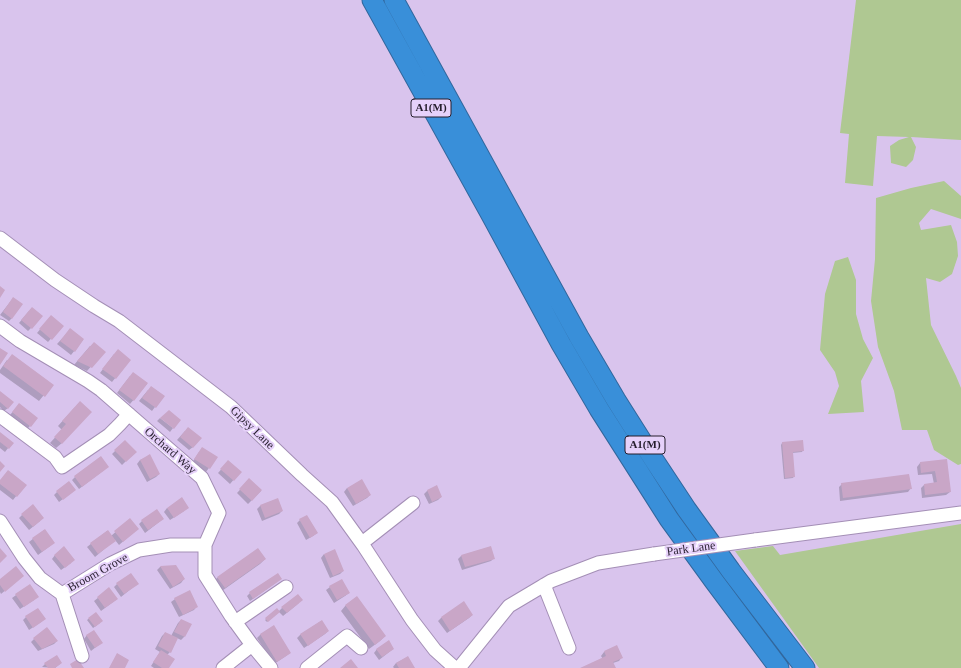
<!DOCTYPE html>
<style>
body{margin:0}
canvas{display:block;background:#d9c4ed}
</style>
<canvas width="961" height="668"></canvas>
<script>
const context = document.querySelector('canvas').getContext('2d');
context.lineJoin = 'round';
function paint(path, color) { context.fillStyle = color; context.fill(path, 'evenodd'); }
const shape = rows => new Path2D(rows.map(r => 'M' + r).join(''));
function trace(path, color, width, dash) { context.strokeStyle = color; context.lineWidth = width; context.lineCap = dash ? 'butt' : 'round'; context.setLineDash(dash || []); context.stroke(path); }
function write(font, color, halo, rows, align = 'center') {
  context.font = font + ' "Times New Roman",serif'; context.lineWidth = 4; context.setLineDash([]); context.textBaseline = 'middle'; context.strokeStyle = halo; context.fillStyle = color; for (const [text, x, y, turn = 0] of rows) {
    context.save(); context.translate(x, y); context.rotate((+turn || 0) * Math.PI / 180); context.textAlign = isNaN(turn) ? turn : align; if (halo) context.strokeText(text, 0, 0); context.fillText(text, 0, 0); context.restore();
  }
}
const green = shape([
 [856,0,961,0,961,140,911,137,916,147,913,160,906,167,891,163,890,146,899,140,909,137,877,136,873,186,845,183,849,134,840,133],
 [944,181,961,196,961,219,931,209,919,223,921,230,951,225,957,242,958,256,952,274,940,282,926,278,931,325,956,376,961,388,961,464,958,465,934,450,927,430,902,430,894,391,878,347,871,301,875,259,876,198,911,188],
 [848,257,856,280,856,314,863,339,873,358,861,381,864,412,828,414,839,386,835,372,820,350,825,294,835,261],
 [961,524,961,668,819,668,735,551,773,546,780,555]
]);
const shadow = shape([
 [10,302,12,318,9,321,0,315],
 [29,311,31,328,28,331,19,323],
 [48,320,62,326,48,342,37,333],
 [67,333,83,340,71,355,57,344],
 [90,346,104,352,87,371,74,365],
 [114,354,130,360,112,382,100,373],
 [7,360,52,385,39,401,0,373,0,370],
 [130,376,147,384,130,404,117,393],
 [148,390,163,396,152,411,139,401],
 [0,393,8,408,4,411,0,407],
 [75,407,62,443,56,448,50,443,62,430,58,426],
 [16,408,30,426,27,429,10,415],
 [160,418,173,428,170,432,157,421],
 [185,431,193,447,189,450,177,440],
 [0,433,12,443,5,452,0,448],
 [125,441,135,452,122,465,112,454],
 [782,443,803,450,802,452,792,453,794,476,793,478,784,479,781,445],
 [199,452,216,458,206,472,192,463],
 [149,456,159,474,156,477,147,482,137,464,140,460],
 [946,461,950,492,946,495,922,498,921,488,924,485,934,484,932,474,918,475,917,467,920,463],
 [225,465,240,472,230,484,218,473],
 [104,470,79,489,72,480,75,477],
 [0,480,25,485,13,500,0,490],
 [249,480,261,491,248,504,237,493],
 [842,484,911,488,908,492,840,501,839,487],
 [436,487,441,497,438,500,429,504,424,494,427,491],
 [347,488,370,495,367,498,353,506,344,492],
 [57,492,71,493,59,502,54,495],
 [277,499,282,511,279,514,262,521,257,509,260,506],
 [167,508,184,511,170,520,164,512],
 [22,515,40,521,29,530,19,518],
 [163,519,145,533,139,524,142,521],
 [129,520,134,532,119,545,115,540,95,557,87,547,107,531,111,536],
 [300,520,317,533,313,536,306,540,297,523],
 [44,530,50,546,38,555,29,542],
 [258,549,265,559,260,564,219,593,212,583,217,578],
 [324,554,343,571,340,574,330,578,321,558],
 [55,555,71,563,61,570,52,559],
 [461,556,494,558,491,561,462,570,458,559],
 [175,566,184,579,181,583,170,589,157,570,160,567],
 [19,579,1,594,0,592,0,580],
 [277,582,250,601,247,596,250,593],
 [117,584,137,584,121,597,114,587],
 [30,585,34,600,20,609,12,598],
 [330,587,349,593,345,596,334,603,326,590],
 [109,589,117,599,101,611,94,601],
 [175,599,197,606,194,610,179,617,171,602],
 [299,603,283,616,279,612,267,622,265,620,277,609,279,611,282,608],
 [464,603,472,615,469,618,447,633,438,621,441,618],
 [346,605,385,636,380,641,369,649,341,611],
 [96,613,100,623,93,628,87,620],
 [26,617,44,619,41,622,29,630,23,620],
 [181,620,190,625,184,637,181,640,177,638,170,652,167,655,168,668,154,668,151,666,160,652,155,649,162,636,165,633,171,636,178,623],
 [321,621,328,631,325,634,304,648,297,638,300,635],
 [261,634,290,653,286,656,274,664,257,638],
 [87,635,101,643,91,651,84,639],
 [34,639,57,641,54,644,38,651,31,642],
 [617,647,622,657,619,661,613,663,615,668,582,668,603,659,601,656,604,652],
 [377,649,393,649,379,660,374,653],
 [408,657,414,668,394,668,393,667,396,663],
 [61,663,55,668,42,667,45,664]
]);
const building = shape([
 [0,286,5,290,0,298],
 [13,297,23,304,12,319,3,312],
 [32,307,43,316,32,329,21,320],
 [51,315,64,326,52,340,39,329],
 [70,328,84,339,75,352,60,341],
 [94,342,106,352,92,368,77,361],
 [0,348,8,353,0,365],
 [118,349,131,360,116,379,102,369],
 [12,354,54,385,45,397,3,366],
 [133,372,148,383,134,401,119,390],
 [151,386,165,396,156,408,142,398],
 [0,391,14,402,8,409,0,402],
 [80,401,92,412,62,444,54,437,66,424,62,421],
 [19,403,38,418,31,427,12,412],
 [169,410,181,420,174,429,160,418],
 [188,427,202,438,193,448,180,437],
 [0,432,14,443,9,449,0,442],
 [125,440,137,452,126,462,114,450],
 [803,440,804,451,793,452,795,477,785,478,782,442],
 [202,447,218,457,210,469,194,459],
 [150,454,160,474,150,479,140,460],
 [101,456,109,467,82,487,74,476],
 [947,459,951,492,925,495,924,484,937,482,935,471,921,473,920,462],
 [228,460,242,472,234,481,220,469],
 [0,461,5,466,0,472],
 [8,470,27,485,17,497,0,484,0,480],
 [909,474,912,489,843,498,841,483],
 [249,478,262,490,252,501,239,489],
 [362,479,371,495,356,504,347,488],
 [69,481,76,490,63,500,56,491],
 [437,485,442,497,432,502,427,490],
 [182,497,189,508,174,518,167,508],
 [278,498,283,511,265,518,260,505],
 [33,504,44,518,33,527,21,514],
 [157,509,164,519,148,530,141,520],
 [307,515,318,533,310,538,299,519],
 [130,518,139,529,123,542,114,531],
 [45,529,55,543,42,552,32,538],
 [108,530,116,541,98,554,90,543],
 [64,546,75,560,65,568,54,555],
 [491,546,495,559,465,567,461,555],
 [0,548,7,556,0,563],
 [258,548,266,559,225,588,217,577],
 [335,549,344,571,333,576,324,554],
 [176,565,185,579,173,587,160,566],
 [16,566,24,576,5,592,0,585,0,579],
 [131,573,139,584,124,594,116,583],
 [278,573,282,579,253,599,249,592],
 [342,579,350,593,337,600,329,586],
 [30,584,39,597,24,607,15,594],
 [109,587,118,599,105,608,97,597],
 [190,590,198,607,183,615,174,598],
 [298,594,303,600,287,613,281,607],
 [357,596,386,636,375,645,345,605],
 [464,601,473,615,450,631,441,617],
 [38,608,46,619,33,628,25,616],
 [277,608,280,612,268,622,265,618],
 [96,612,103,621,95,627,88,618],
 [181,619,192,624,185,637,174,632],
 [322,620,329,631,308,646,300,634],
 [274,625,291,653,277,662,260,634],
 [47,627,58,641,42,649,33,638],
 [94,630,103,643,95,648,86,635],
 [165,632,178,638,171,653,158,646],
 [389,640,394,649,382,657,376,649],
 [617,645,623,658,613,662,616,668,580,668,606,656,604,651],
 [161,650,175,659,169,668,162,668,153,662],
 [117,653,129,660,125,668,109,668],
 [57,655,62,663,55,668,48,668,44,663],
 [408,656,415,668,399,668,396,663],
 [78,659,84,668,72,668,70,664],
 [351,659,358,668,340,668]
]);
const minor = shape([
 [0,238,55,280,94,306,119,321,231,407,302,475,332,502,363,545,412,620,435,650,455,668],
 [0,326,20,341,88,381,101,390,202,478,219,513,205,545,205,575,231,616,252,645,271,668],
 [0,416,55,457,62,467,109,435,120,424,129,414],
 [0,521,24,558,40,578,62,594,110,564,139,550,171,545,205,545],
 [755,540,961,513],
 [362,543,413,503],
 [544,585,569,648],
 [62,594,82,656],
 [235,622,286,587],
 [223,668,252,645],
 [307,668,347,636,361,648],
 [459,668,509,606,551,581,598,563,654,554]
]);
const highway = shape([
 [372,0,491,215,561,344,599,409,669,519,714,581,779,668],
 [394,0,579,337,616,400,654,460,687,510,731,571,805,668]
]);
const minorBridge = shape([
 [654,554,755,540]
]);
const shields = [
 [431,108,40],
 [645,445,40]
];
const shieldNames = [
 ["A1(M)",431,108],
 ["A1(M)",645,445]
];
const streetNames = [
 ["Gipsy Lane",252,428,44],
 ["Orchard Way",170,451,41],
 ["Park Lane",691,549,-8],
 ["Broom Grove",98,573,-29]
];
paint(green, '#afc892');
paint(shadow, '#0003');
paint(building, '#c9a6c7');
trace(minor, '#a48fb6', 15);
trace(highway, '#32679d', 21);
trace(minor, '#fff', 13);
trace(highway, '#398fd9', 19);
trace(minorBridge, '#a48fb6', 15, []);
trace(minorBridge, '#fff', 13);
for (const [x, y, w] of shields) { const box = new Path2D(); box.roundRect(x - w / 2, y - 9, w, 18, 3); context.fillStyle = '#e6d1fa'; context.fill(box); trace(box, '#261e2d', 1); }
write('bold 11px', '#261e2d', null, shieldNames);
write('12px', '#261e2d', '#e6d1fa', streetNames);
</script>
